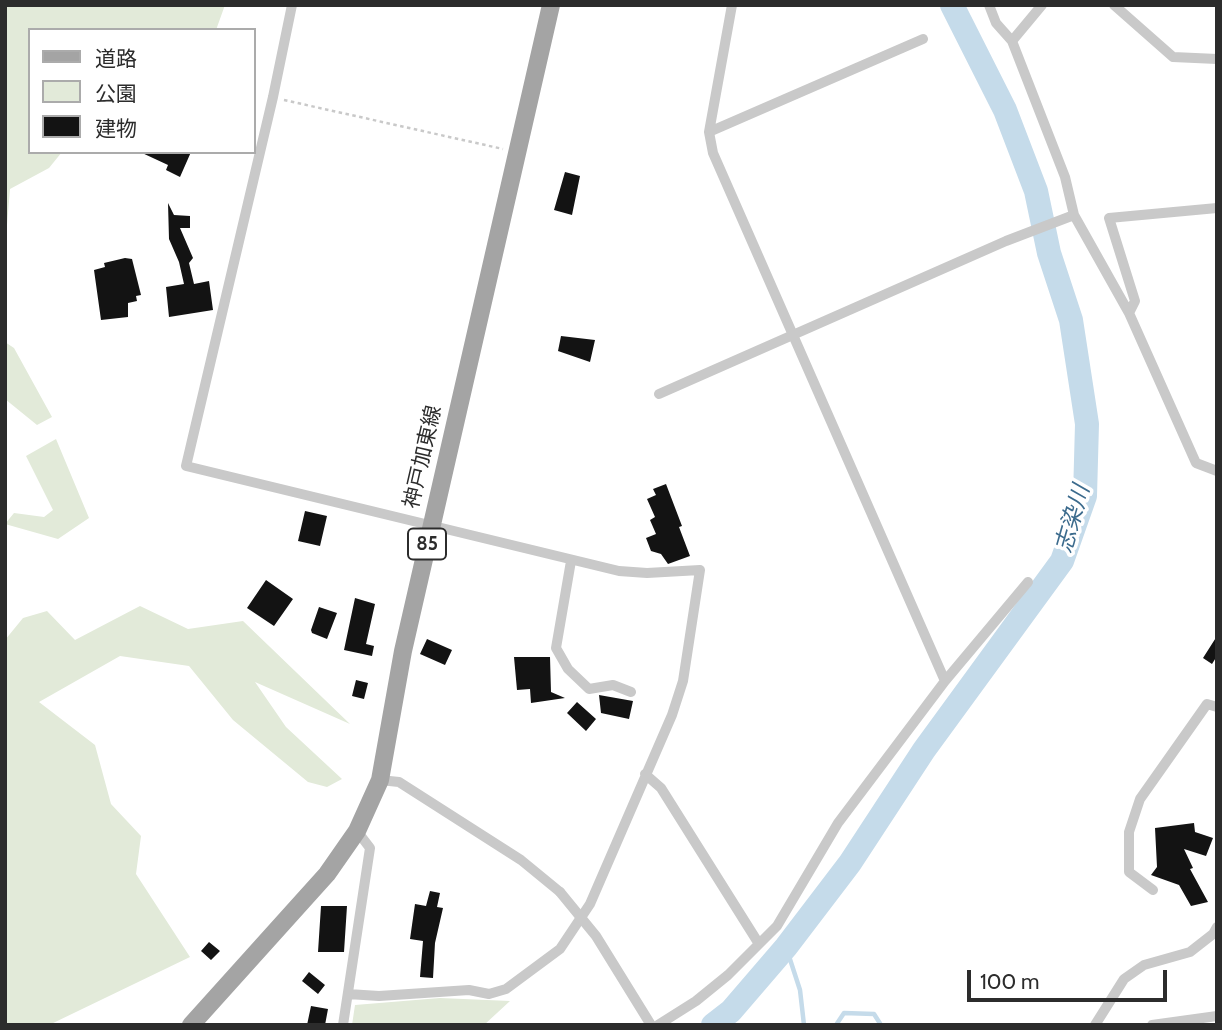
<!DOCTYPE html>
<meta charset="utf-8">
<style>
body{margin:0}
#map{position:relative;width:1222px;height:1030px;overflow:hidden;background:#fff;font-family:Cabin,"Noto Sans JP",sans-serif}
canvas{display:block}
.frame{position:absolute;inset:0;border:7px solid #2c2c2c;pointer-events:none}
.legend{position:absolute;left:28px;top:28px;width:228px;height:126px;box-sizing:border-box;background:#fff;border:2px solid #ababab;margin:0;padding:9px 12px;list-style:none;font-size:21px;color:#2c2c2c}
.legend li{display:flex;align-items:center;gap:14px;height:35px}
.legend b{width:35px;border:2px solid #ababab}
.scale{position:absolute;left:967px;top:970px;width:200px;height:32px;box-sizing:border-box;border:4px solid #2c2c2c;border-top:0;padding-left:9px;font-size:21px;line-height:24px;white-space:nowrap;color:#2c2c2c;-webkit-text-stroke:5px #fff;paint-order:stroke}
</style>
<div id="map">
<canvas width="1222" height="1030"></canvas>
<div class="frame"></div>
<ul class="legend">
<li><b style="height:9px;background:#a4a4a4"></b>道路</li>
<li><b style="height:19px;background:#e2ead9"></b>公園</li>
<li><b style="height:19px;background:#131313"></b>建物</li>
</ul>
<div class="scale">100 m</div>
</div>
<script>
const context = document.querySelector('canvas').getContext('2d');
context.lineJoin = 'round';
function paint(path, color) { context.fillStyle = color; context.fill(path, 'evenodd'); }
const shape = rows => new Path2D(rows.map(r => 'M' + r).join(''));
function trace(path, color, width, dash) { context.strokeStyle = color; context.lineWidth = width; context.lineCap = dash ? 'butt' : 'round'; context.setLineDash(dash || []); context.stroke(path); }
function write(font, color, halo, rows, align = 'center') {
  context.font = font + ' Cabin,"Noto Sans JP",sans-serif'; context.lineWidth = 7; context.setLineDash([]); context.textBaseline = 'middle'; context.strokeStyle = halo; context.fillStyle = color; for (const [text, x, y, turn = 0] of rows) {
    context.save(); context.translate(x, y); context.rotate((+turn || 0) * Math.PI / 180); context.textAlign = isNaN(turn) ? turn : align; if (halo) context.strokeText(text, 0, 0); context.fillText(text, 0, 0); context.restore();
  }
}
const green = shape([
 [5,5,225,5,216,30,30,30,30,152,62,152,49,168,10,189,5,249],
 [5,342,14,348,52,417,37,425,5,399],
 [56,439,89,518,58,539,5,524,14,513,44,517,53,510,26,456],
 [140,606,188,629,243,621,350,724,255,682,286,727,342,779,327,787,308,782,233,720,189,666,120,656,39,702,95,745,111,804,141,836,136,874,190,957,49,1025,5,1025,5,640,23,618,47,611,75,640],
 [440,998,510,1001,484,1025,352,1025,355,1005]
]);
const stream = shape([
 [786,947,800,990,804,1025],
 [836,1025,844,1013,874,1014,881,1025]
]);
const river = shape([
 [713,1025,731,1011,786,947,850,863,924,750,1062,561,1085,496,1087,424,1071,320,1049,253,1036,191,1005,110,952,5]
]);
const building = shape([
 [140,152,191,152,180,177,166,170,168,165],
 [565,172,580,176,572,215,554,210],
 [168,203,174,215,190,216,190,228,180,228,193,258,189,263,194,284,209,281,213,310,169,317,166,287,184,284,179,262,169,239],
 [125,258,132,259,141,295,136,296,137,301,128,303,128,317,101,320,94,270,105,267,104,263],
 [561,336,595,340,590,362,558,351],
 [666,484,682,526,679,527,690,556,668,564,661,554,651,551,646,538,656,534,650,520,655,517,647,499,656,495,653,489],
 [305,511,327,516,320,546,298,541],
 [266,580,293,599,274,626,247,608],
 [355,598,375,604,366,644,374,646,372,656,344,650],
 [319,607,337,613,327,639,312,633,311,630],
 [1217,636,1217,656,1212,664,1203,658],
 [427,639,452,650,445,665,420,654],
 [514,657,550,657,551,692,565,698,531,703,530,689,517,690],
 [356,680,368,683,364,699,352,696],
 [599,695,633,701,629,719,601,713],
 [577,702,596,719,586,731,567,713],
 [1194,823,1195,832,1213,838,1206,856,1184,849,1193,868,1190,869,1208,902,1191,906,1179,885,1151,875,1157,867,1155,828],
 [430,891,440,893,437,907,443,908,435,943,433,978,420,977,423,941,410,939,415,904,426,906],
 [321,906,347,906,344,952,318,952],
 [209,942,220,951,211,960,201,951],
 [309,972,325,985,318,994,302,981],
 [311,1006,328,1009,325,1025,307,1025]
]);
const path = shape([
 [284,100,503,149]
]);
const street = shape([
 [292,5,273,97,186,466,619,571,647,573,700,570,683,681,672,715,590,904,560,949,506,989,489,994,469,990,379,996,348,994],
 [989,5,996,23,1012,41],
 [1042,5,1012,41,1065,177,1074,215,1129,313,1196,463,1217,471],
 [1114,5,1173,57,1217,59],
 [709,132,923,39],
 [1129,313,1135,301,1109,218,1217,208],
 [659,394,1006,241,1074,215],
 [571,561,556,648,568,669,589,689,613,685,631,692],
 [945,681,1028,582],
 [645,774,661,788,759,944,777,926,838,823,945,681,713,153,709,132,732,5],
 [380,780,399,782,521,860,560,892],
 [1153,890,1129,872,1129,832,1140,799,1207,704,1217,707],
 [343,1025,370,848,357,831],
 [658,1025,696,1001,728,975,759,944],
 [1095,1025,1124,979,1144,965,1190,952,1213,934,1217,927],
 [1152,1025,1217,1016]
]);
const primary = shape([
 [191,1025,327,874,357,831,380,780,403,651,551,5]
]);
const streetBridge = shape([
 [560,892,596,936,651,1025]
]);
const shields = [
 [427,544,38]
];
const shieldNames = [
 ["85",427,544]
];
const streetNames = [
 ["神戸加東線",423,457,-77]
];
const waterNames = [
 ["志染川",1073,519,-74]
];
paint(green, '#e2ead9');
trace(stream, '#c5dbea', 4.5);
trace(river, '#c5dbea', 24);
paint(building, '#131313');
trace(path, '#c9c9c9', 2.5, [3.5, 3.5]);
trace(street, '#c9c9c9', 10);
trace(primary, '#a4a4a4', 18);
trace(streetBridge, '#c9c9c9', 10);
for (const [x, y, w] of shields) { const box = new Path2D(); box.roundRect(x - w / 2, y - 15.5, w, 31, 5); context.fillStyle = '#fff'; context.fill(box); trace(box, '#2c2c2c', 2); }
write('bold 19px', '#2c2c2c', null, shieldNames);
write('21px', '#2c2c2c', '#fff', streetNames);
write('italic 23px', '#3c6b8d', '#fff', waterNames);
</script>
